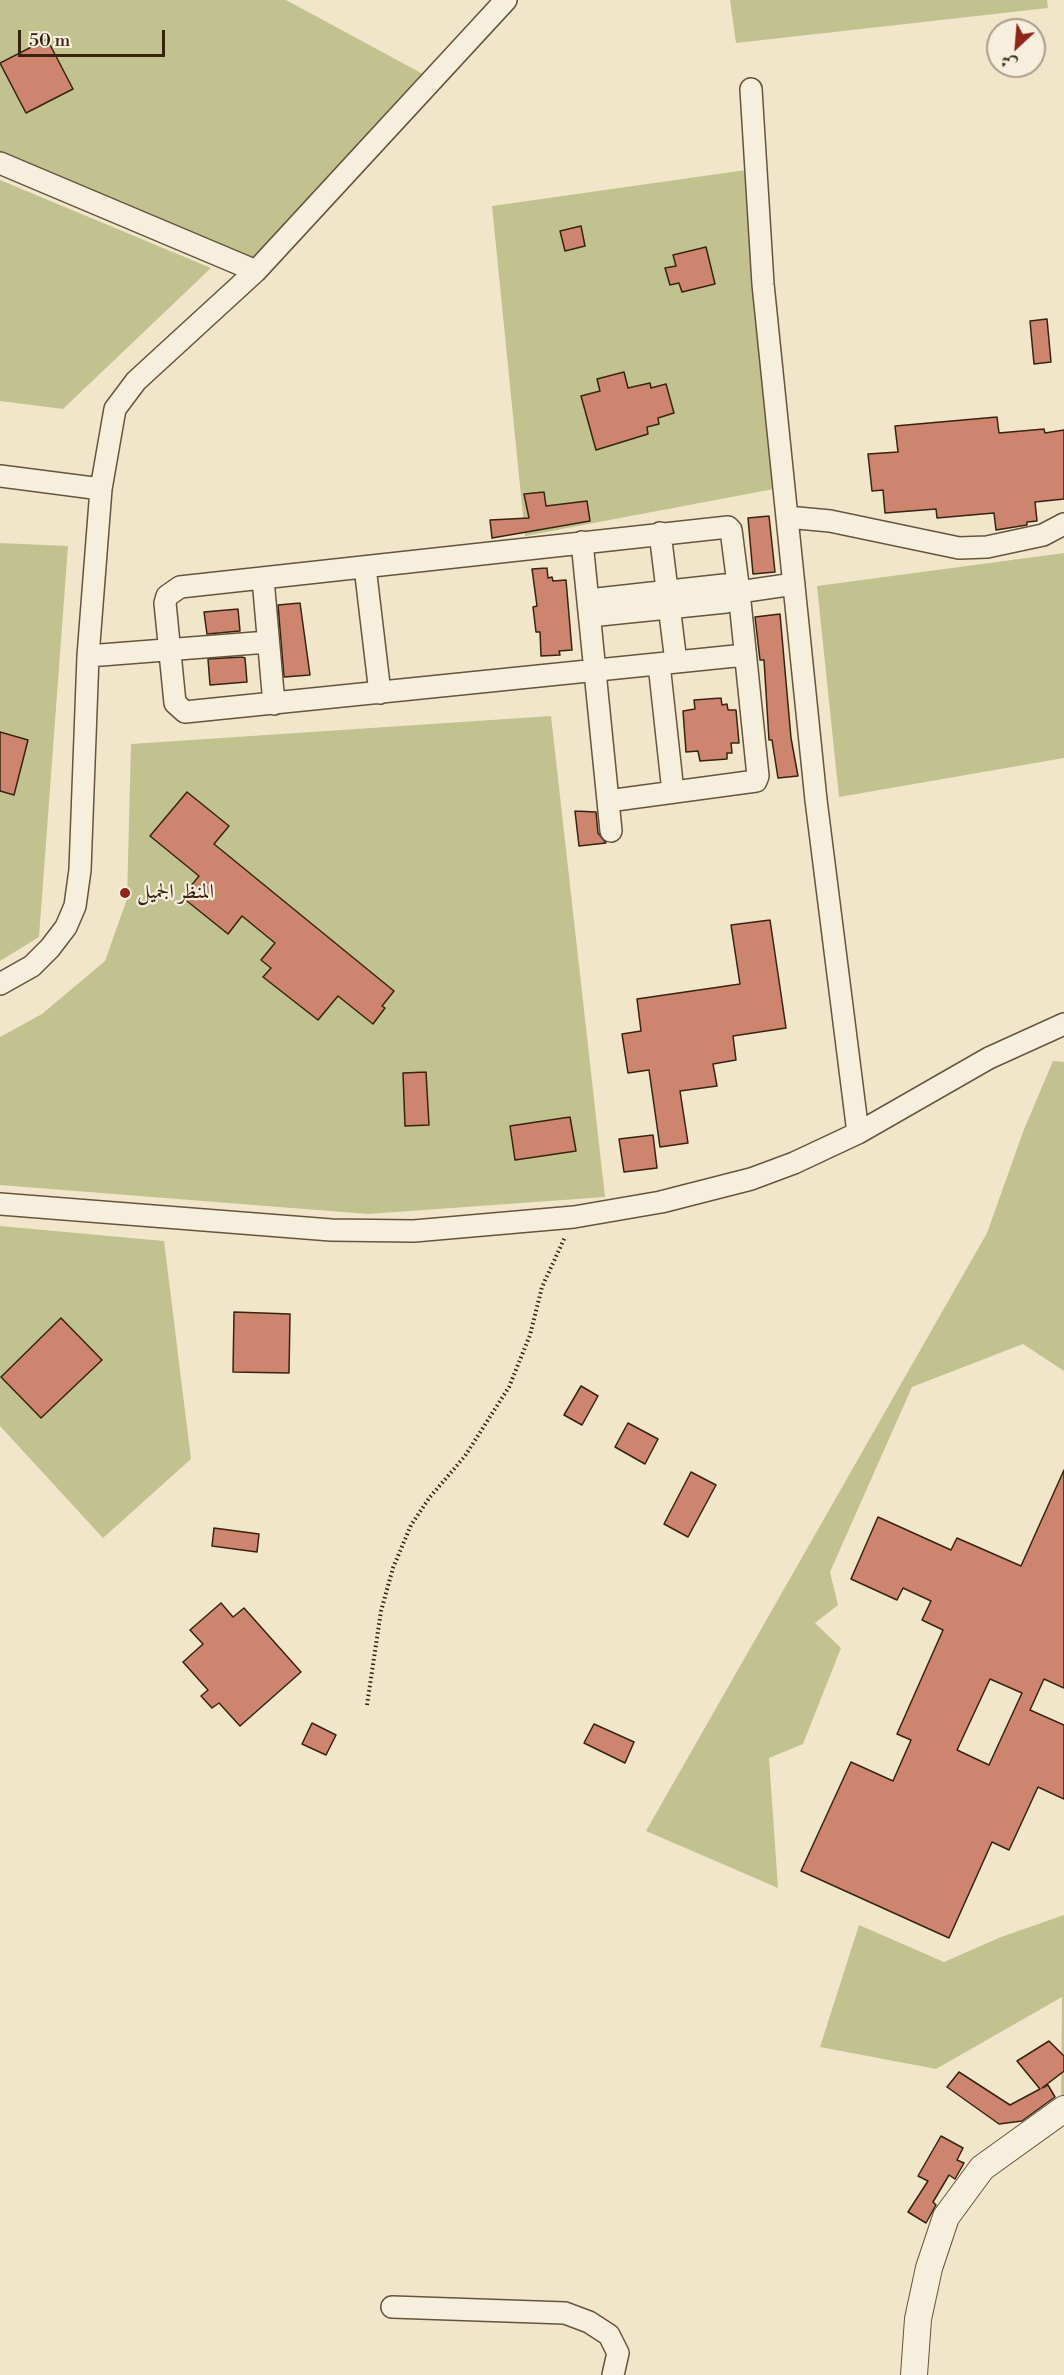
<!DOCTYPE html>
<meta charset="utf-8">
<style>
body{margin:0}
#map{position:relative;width:1064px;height:2375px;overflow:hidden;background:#f1e6ca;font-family:"Libre Bodoni",Amiri,serif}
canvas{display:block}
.north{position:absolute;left:986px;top:18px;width:60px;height:60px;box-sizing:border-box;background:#f6efdd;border:2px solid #aa9d8b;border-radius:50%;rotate:206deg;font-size:16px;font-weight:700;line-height:24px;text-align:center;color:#38230f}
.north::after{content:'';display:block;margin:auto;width:21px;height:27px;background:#8f2418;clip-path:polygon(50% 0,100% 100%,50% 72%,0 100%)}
.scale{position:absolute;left:18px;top:30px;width:147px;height:27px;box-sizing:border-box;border:3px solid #38230f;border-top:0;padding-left:8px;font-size:18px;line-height:21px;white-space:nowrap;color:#38230f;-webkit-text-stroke:4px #f6efdd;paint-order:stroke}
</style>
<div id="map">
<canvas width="1064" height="2375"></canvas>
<div class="north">ش</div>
<div class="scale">50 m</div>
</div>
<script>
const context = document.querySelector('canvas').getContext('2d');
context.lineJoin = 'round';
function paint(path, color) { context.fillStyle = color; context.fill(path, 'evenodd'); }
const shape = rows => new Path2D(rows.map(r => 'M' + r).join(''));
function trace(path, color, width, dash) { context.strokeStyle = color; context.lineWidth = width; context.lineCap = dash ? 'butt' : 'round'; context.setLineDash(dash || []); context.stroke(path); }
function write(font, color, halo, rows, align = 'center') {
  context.font = font + ' "Libre Bodoni",Amiri,serif'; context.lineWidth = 4.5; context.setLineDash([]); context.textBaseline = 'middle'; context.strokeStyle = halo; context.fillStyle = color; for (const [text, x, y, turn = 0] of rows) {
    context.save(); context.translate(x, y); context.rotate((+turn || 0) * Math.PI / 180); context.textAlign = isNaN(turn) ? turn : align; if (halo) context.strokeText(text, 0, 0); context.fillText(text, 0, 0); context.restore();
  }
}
const green = shape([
 [0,0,286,0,423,74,252,264,0,156],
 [730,0,1047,0,1048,8,736,43],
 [746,170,779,488,525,536,492,206],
 [0,180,211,268,63,409,0,401],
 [0,543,68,546,39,937,0,961],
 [1064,553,1064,758,839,797,817,586],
 [551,716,605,1197,368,1214,0,1185,0,1037,42,1014,105,961,127,899,131,744],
 [1053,1061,1064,1062,1064,1371,1023,1344,912,1387,830,1572,838,1605,815,1623,841,1648,803,1744,769,1758,778,1888,646,1831,987,1233,1023,1132],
 [0,1226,164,1241,191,1459,103,1538,0,1426],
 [1064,1915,1064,2103,1061,2106,1062,1997,936,2069,820,2047,859,1925,944,1962,1001,1937]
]);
const building = shape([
 [47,39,73,89,26,113,0,63,47,39],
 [581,226,585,246,565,251,560,231,581,226],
 [706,247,715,284,682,292,679,283,670,285,665,268,676,266,673,255,706,247],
 [1047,319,1051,362,1034,364,1030,321,1047,319],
 [624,372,628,388,650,383,651,388,666,384,674,413,658,418,659,424,647,427,648,434,596,450,581,396,600,391,597,379,624,372],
 [997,417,999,433,1044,429,1045,433,1064,430,1064,499,1035,502,1037,521,1027,522,1027,525,996,530,994,513,937,518,936,509,885,513,883,490,872,491,868,454,898,452,895,426,997,417],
 [544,492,546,506,587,501,590,521,492,538,490,520,529,518,524,494,544,492],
 [769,516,775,572,753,574,748,518,769,516],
 [547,568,548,578,552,577,553,581,566,580,572,650,559,651,560,655,541,656,540,632,536,632,533,607,537,606,532,569,547,568],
 [300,603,310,675,284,677,278,605,300,603],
 [238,609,240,631,207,634,204,612,238,609],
 [780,614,791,738,798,776,778,778,772,740,769,740,764,660,760,660,755,617,780,614],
 [242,657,245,658,247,682,210,685,208,659,242,657],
 [721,698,722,705,727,704,728,710,736,710,739,743,731,743,732,753,727,753,727,759,700,761,698,751,686,752,683,711,695,709,694,700,721,698],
 [0,732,28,740,14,795,0,791,0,732],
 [187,792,229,826,214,844,394,991,382,1006,385,1008,373,1024,338,996,318,1020,263,977,271,968,261,960,275,943,242,916,228,934,182,897,199,876,150,836,187,792],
 [575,811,596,812,598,833,606,843,579,846,575,811],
 [770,920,786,1028,733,1036,736,1060,713,1064,717,1086,680,1091,688,1143,660,1147,649,1070,628,1073,622,1034,641,1031,637,999,740,984,731,925,770,920],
 [426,1072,429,1125,405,1126,403,1073,426,1072],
 [570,1117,576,1151,515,1160,510,1126,570,1117],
 [653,1135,657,1168,624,1172,619,1139,653,1135],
 [234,1312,290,1314,289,1373,233,1372,234,1312],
 [61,1318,102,1360,41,1418,1,1377,61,1318],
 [581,1386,598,1396,582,1425,564,1415,581,1386],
 [628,1423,658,1439,645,1464,615,1447,628,1423],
 [1064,1470,1064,1688,1044,1679,1030,1710,1064,1725,1064,1799,1038,1787,1009,1850,992,1842,949,1938,801,1871,851,1762,893,1781,911,1740,897,1734,943,1630,922,1620,931,1601,903,1588,897,1600,851,1579,878,1517,951,1550,957,1538,1021,1566,1064,1470],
 [990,1679,1022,1693,989,1765,957,1750,990,1679],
 [691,1472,716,1485,688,1537,664,1524,691,1472],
 [214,1528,259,1534,257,1552,212,1546,214,1528],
 [221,1603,233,1617,244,1608,301,1672,240,1726,219,1703,212,1708,201,1696,208,1690,183,1662,203,1644,190,1630,221,1603],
 [312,1723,336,1735,326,1755,302,1744,312,1723],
 [594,1724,634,1742,625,1763,584,1743,594,1724],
 [1049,2041,1064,2056,1064,2071,1042,2088,1048,2085,1055,2097,1022,2121,999,2124,947,2087,959,2072,1010,2105,1040,2089,1017,2061,1049,2041],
 [941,2136,963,2148,957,2160,964,2163,955,2179,949,2175,933,2202,936,2205,926,2223,908,2212,928,2181,918,2176,941,2136]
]);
const path = shape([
 [367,1705,381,1611,393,1568,411,1525,430,1497,465,1456,509,1387,530,1335,542,1287,565,1237]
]);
const minor = shape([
 [751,89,763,284,816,800,858,1133],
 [0,163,256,271],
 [0,476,101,489],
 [787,517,830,521,959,548,987,547,1043,535,1064,524],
 [660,533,676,662],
 [582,542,611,831],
 [365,567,380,693],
 [263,579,274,704],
 [588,600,724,585,739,592],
 [590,616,726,602,739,592,794,584],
 [88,656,268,642],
 [659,664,673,792],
 [608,801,756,781,758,776,739,592,731,530,728,527,180,587,167,596,165,603,175,703,185,712,745,655],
 [0,984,32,966,50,948,66,927,75,906,80,870,88,656,101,489,115,409,136,381,256,271,506,0],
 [0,1204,331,1230,414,1231,574,1217,661,1202,751,1179,794,1163,858,1133,989,1058,1064,1024],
 [392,2307,565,2313,589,2322,609,2335,618,2353,613,2375]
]);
const tertiary = shape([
 [914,2375,918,2319,929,2268,946,2217,982,2168,1064,2109]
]);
const markers = [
 [125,893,6,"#8f2418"]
];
const poiNames = [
 ["المنظر الجميل",137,893]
];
paint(green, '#c2c291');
paint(building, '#cd8570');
trace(building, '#38230f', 1.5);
trace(minor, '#66543e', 24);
trace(tertiary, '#66543e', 28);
trace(path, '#38230f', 4, [1.5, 3]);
trace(minor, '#f6efdd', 21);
trace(tertiary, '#f6efdd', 26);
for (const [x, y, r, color] of markers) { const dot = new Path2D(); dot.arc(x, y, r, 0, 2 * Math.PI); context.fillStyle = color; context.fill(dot); trace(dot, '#f6efdd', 2); }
write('21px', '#38230f', '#f6efdd', poiNames, 'left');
</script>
